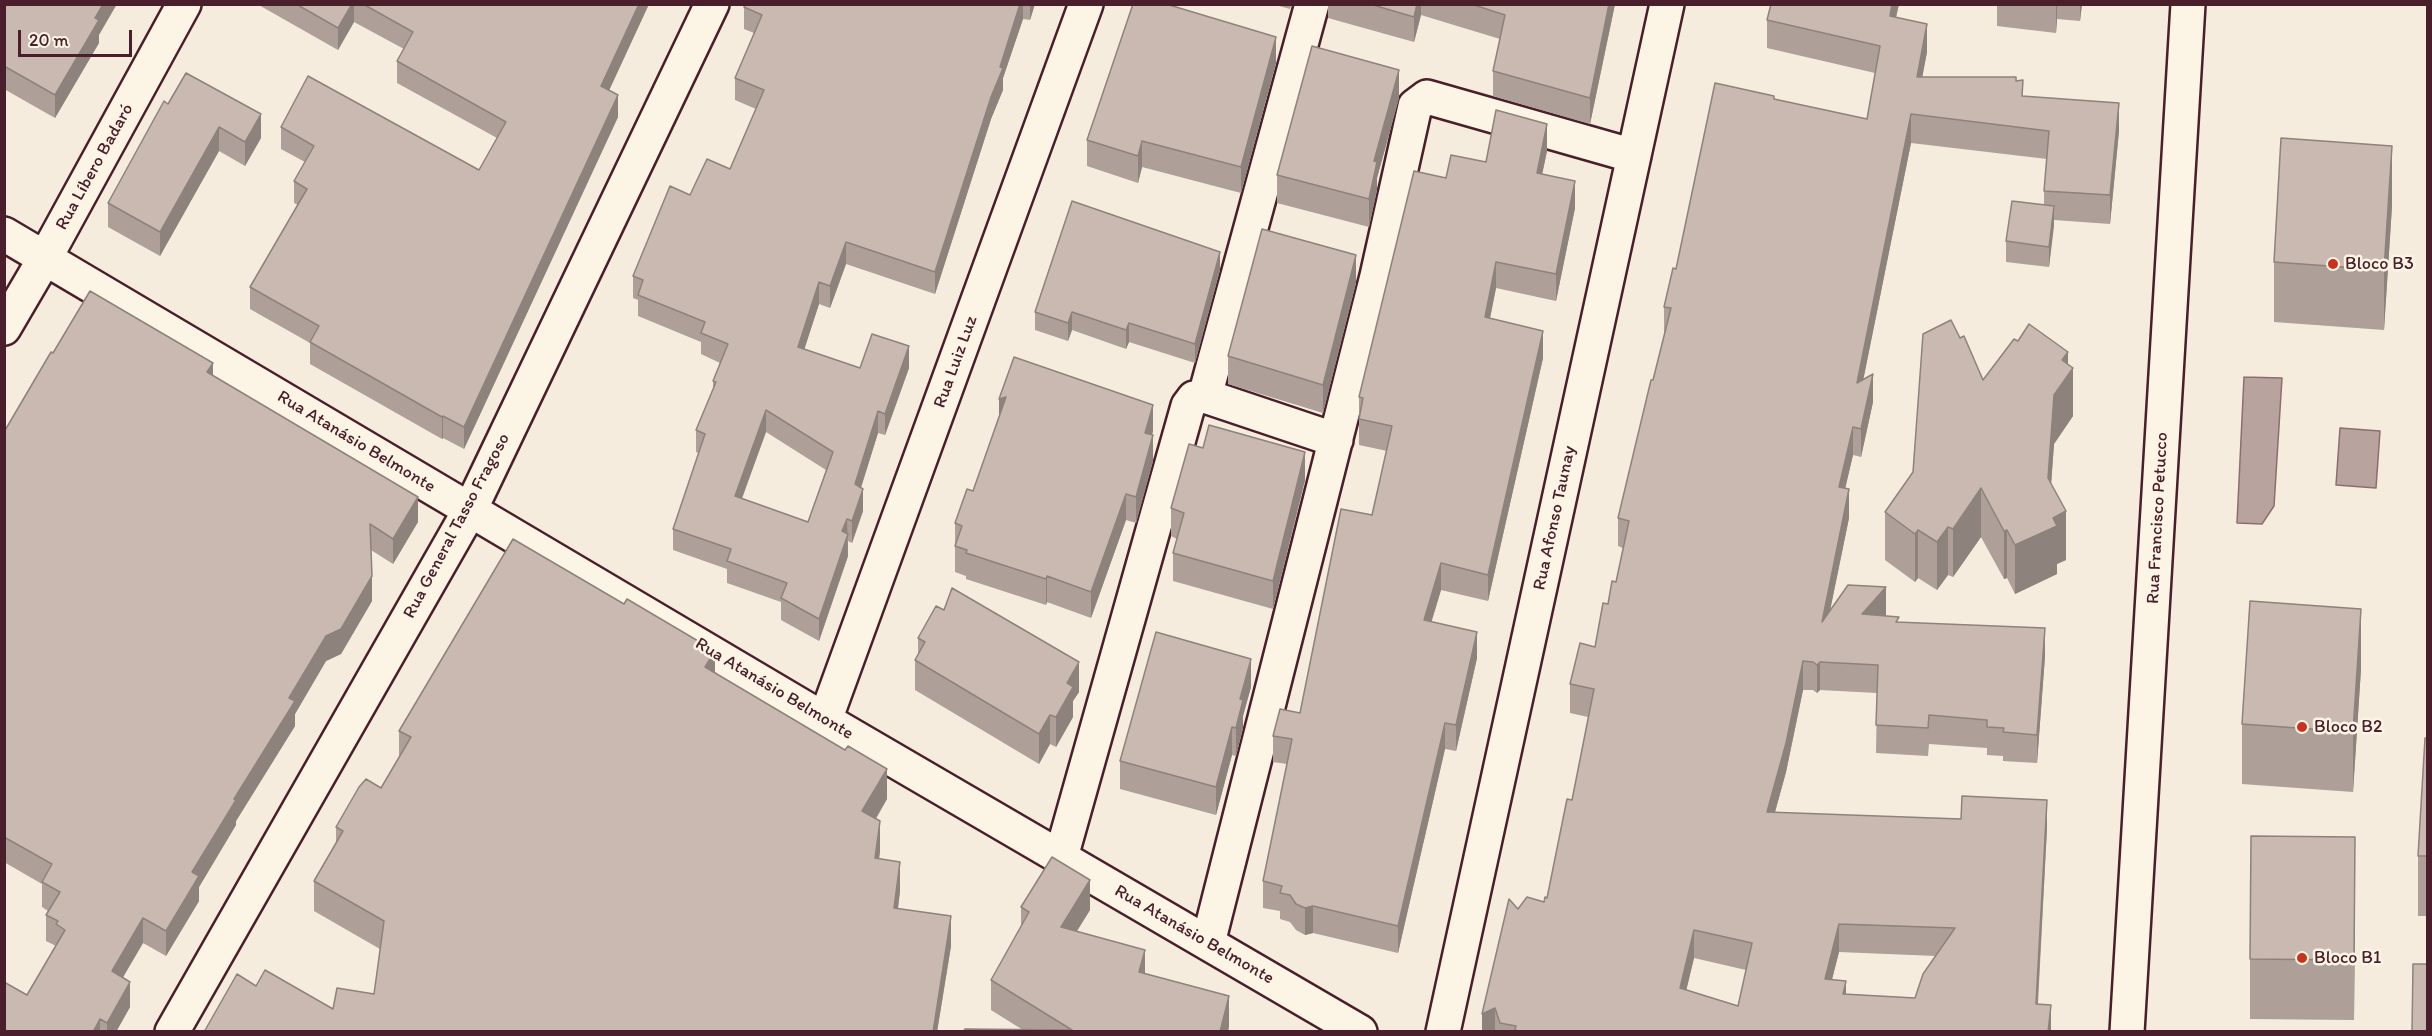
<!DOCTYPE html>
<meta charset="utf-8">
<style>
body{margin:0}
#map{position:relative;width:2432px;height:1036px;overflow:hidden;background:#f5ecde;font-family:Itim,sans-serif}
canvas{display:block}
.frame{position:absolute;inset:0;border:6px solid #4a1f2b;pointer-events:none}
.scale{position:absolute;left:18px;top:30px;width:114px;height:27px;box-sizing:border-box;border:3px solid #4a1f2b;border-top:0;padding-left:8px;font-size:18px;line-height:21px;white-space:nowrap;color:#4a1f2b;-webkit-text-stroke:4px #fcf5e5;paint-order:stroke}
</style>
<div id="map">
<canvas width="2432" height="1036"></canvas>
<div class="frame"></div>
<div class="scale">20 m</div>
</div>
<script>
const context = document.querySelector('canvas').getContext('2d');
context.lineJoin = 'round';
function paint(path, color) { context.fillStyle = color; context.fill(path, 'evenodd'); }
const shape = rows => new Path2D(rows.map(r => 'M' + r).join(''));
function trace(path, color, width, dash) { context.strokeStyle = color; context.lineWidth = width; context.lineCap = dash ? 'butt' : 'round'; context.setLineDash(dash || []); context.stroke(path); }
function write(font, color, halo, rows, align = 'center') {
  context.font = font + ' Itim,sans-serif'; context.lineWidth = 5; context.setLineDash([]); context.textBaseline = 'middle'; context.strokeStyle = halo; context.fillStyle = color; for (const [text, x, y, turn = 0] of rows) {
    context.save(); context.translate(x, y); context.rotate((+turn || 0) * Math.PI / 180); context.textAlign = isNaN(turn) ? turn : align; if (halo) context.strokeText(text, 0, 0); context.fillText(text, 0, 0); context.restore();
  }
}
const water = shape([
 [2244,377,2282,378,2274,506,2262,524,2237,523,2244,377],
 [2340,428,2380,431,2376,488,2336,485,2340,428]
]);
const minor = shape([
 [4,234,825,720,1360,1032],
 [4,328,45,258,184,4],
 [1205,396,1312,4],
 [825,720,1086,4],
 [1061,857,1188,406,1194,398,1205,396,1336,440],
 [1208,943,1377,276,1415,106,1427,97,1634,156],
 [172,1032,470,510,712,4],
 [1443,1032,1667,4]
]);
const tertiary = shape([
 [2127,1032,2188,4]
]);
const wall = shape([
 [4,4,99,35,99,43,55,118,4,89],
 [257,4,649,4,609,90,618,117,464,449,443,438,442,439,310,364,310,343,250,309,250,287,298,205,294,203,294,181,305,162,281,149,281,127,479,170,497,138,397,83,397,61,404,49,354,22,338,50],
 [745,4,1035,4,1030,20,1023,19,1003,78,1003,90,991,119,935,294,846,264,830,308,819,304,804,349,860,368,909,368,885,435,878,433,861,488,863,511,852,543,848,541,848,556,819,641,781,620,781,602,727,583,727,569,673,550,673,529,699,453,696,452,696,430,713,390,713,381,720,363,701,354,701,342,638,316,638,300,633,298,633,276,690,195,730,169,756,109,735,100,735,78,754,33,744,29,744,7],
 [766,432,826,470,808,522,741,499],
 [1172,4,1172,7,1276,63,1241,193,1142,167,1138,183,1087,166,1087,140],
 [1272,4,1292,4,1290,9],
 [1328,4,1615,4,1590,124,1493,96,1493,71,1500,39,1421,15,1414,42,1328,18],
 [1771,4,1899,4,1896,17,1927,52,1922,77,2016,81,2023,96,2119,131,2110,224,2054,220,2049,267,2006,262,2006,241,2044,204,2044,191,2047,159,1911,143,1863,380,1873,402,1861,457,1853,455,1845,488,1849,518,1830,610,1886,615,1885,616,1899,622,2045,656,2037,763,2003,761,2003,756,1987,755,1987,748,1929,744,1928,756,1876,753,1877,693,1820,690,1817,693,1813,690,1803,690,1786,772,1775,812,2047,828,2038,1004,2051,1032,1482,1032,1518,909,1544,902,1547,898,1572,800,1588,717,1570,713,1570,684,1595,647,1616,582,1623,548,1618,546,1618,518,1664,335,1664,307,1676,269,1774,99,1867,119,1875,73,1767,48,1767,20],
 [1839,952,1936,956,1915,998,1846,994,1832,979],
 [1694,958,1746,970,1738,1006,1686,990],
 [1997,4,2082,4,2080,21,2057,19,2056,33,1997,26],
 [1399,98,1377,178,1377,190,1369,227,1277,203,1277,175],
 [168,104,261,138,245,166,219,151,160,256,108,227,108,203],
 [1547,151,1542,174,1575,208,1556,301,1496,288,1490,318,1543,358,1488,601,1441,590,1431,622,1477,658,1456,751,1445,749,1398,953,1313,933,1305,935,1296,930,1290,922,1280,919,1280,911,1263,908,1263,881,1287,764,1273,762,1273,736,1300,713,1372,515,1387,451,1359,445,1359,397,1446,178,1486,162],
 [2392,206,2384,330,2274,322,2274,262],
 [1220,270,1195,363,1129,342,1126,349,1072,330,1068,341,1035,330,1035,312],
 [1356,283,1323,413,1228,384,1228,356],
 [1960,338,1983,380,2068,364,2073,416,2054,444,2051,484,2066,560,2057,564,2057,574,2015,594,2007,578,2004,579,1981,537,1953,577,1948,575,1937,590,1918,578,1915,582,1885,560,1885,512,1913,472],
 [53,353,213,376,418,522,393,564,371,550,372,601,341,654,326,661,295,714,295,726,236,821,236,825,199,887,199,901,166,956,143,943,123,977,130,1007,116,1032,4,1032,56,946,46,941,46,915,48,911,42,907,42,884,4,862,4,432],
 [1153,431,1152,435,1153,461,1136,523,1126,520,1091,618,1047,602,1046,605,966,579,966,576,955,572,955,523,973,491],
 [1305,480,1273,609,1173,581,1173,553,1177,539,1171,536,1171,508],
 [624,604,715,672,887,799,876,819,880,851,879,859,900,891,898,909,951,946,937,1032,204,1032,256,986,333,1009,374,994,380,949,314,911,314,881,336,844,336,827,381,788,399,757,399,731],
 [918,638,1079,692,1073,701,1073,717,1056,747,1050,744,1039,764,915,690,915,660,918,654],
 [2361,669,2353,792,2242,784,2242,724],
 [1251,687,1243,716,1243,728,1236,756,1232,755,1216,815,1120,789,1120,761],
 [2427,738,2427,916,2418,916,2418,856],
 [2355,898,2354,1020,2250,1019,2250,959],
 [1021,907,1090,910,1076,932,1229,1026,1228,1032,1023,1030,991,1010,991,980,1021,926]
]);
const shadedWall = shape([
 [103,4,117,4,99,35,99,43,55,118,55,95,95,18],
 [352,4,354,4,354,22,338,50,338,28],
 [639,4,649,4,601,108,601,86],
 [1020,4,1023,4,1023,19,1003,78,1003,90,991,119,935,294,935,272],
 [1030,4,1035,4,1030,20],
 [1417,4,1421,4,1421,15,1414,42,1414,17],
 [1609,4,1615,4,1590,124,1590,98],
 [1892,4,1899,4,1890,44,1890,16],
 [2056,4,2057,4,2057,19,2056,33],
 [2080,4,2082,4,2080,21],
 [1927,24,1927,52,1917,105,1917,77],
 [1276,37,1276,63,1241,193,1241,167],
 [1399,70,1399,98,1377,178,1377,190,1369,227,1369,199,1374,161],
 [618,95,618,117,464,449,464,427],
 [2119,103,2119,131,2110,224,2110,195],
 [261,114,261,138,245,166,245,142],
 [1911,114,1911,143,1857,411,1857,383],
 [1547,124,1547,151,1537,199,1537,173],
 [219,127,219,151,160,256,160,232],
 [1142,141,1142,167,1138,183,1138,156],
 [2392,146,2392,206,2384,330,2384,270],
 [1575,181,1575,208,1556,301,1556,274],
 [2054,206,2054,226,2049,267,2049,247],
 [846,242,846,264,830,308,830,286],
 [1220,252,1220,270,1195,363,1195,344],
 [1356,255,1356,283,1323,413,1323,385],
 [1496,262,1496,288,1485,343,1485,317],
 [819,282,819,304,798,369,798,347],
 [1072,312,1072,330,1068,341,1068,323],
 [1129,323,1129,342,1126,349,1126,330],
 [1543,331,1543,358,1488,601,1488,575],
 [909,346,909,368,885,435,885,414],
 [2068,352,2068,376,2073,368,2073,416,2054,444,2048,527,2048,478,2054,395,2062,360],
 [213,363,213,389,207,372],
 [1873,374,1873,402,1861,457,1861,429],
 [1006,397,999,425,999,399],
 [1153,405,1153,431,1145,459,1145,433],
 [766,410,766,432,735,518,735,496],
 [878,411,878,433,855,506,855,484],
 [443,416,443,438,442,439,442,417],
 [1853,427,1853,455,1839,515,1839,487],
 [1153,435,1153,461,1136,523,1136,497],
 [1305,452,1305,480,1273,609,1273,581],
 [1981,488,1981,537,1953,577,1953,529],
 [863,489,863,511,852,543,852,521],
 [1849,489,1849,518,1822,650,1822,622],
 [1126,494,1126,520,1091,618,1091,592],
 [418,497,418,522,393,564,393,539],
 [2066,511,2066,560,2057,564,2057,574,2015,594,2015,545,2053,518],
 [847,519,848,556,819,641,819,619,842,531],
 [1948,527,1948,575,1937,590,1937,542],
 [1918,530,1918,578,1915,582,1915,534],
 [2007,530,2007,578,2004,579,2004,531],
 [1441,563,1441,590,1424,647,1424,620],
 [372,576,372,601,341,654,326,661,295,714,295,726,236,821,236,825,199,887,199,901,166,956,166,931,192,872,289,698,326,636],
 [1047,576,1047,602,1046,605,1046,579],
 [1886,587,1886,615,1862,643,1862,614],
 [2361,609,2361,669,2353,792,2353,732],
 [2045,628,2045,656,2037,763,2037,735],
 [1477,632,1477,658,1456,751,1456,725],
 [715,651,715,681,705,667],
 [1251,659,1251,687,1243,716,1243,728,1236,756,1236,728,1240,699],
 [1803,661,1803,690,1786,772,1767,841,1767,812],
 [1079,662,1079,692,1073,701,1073,717,1056,747,1056,717,1067,683],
 [1820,662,1820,690,1817,693,1817,665],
 [1050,715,1050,744,1039,764,1039,734],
 [1445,723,1445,749,1398,953,1398,926],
 [1232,727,1232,755,1216,815,1216,787],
 [887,769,887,799,862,841,862,811],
 [2047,800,2047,828,2036,1032,2036,1004],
 [880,821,880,851,875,888,875,858],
 [2355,837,2355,898,2354,1020,2354,960],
 [900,862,900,891,894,938,894,908],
 [1090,880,1090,910,1061,957,1061,927],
 [1313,906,1313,933,1305,935,1305,908],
 [951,916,951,946,937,1032,933,1032],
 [143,918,143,943,112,996,112,971],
 [1839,924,1839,952,1825,1007,1825,979],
 [1694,930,1694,958,1680,1017,1680,988],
 [1145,950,1145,980,1139,972],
 [1846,981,1846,1009,1843,994],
 [130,982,130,1007,116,1032,107,1032,107,1023],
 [1229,996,1229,1026,1228,1032,1220,1032],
 [2051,1005,2051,1032,2048,1032],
 [1495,1008,1495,1032,1482,1032,1482,1014],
 [100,1019,100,1032,93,1032]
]);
const building = shape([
 [4,4,103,4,95,18,99,20,55,95,4,66,4,4],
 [296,4,352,4,338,28,296,4],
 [363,4,639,4,601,86,618,95,464,427,443,416,442,417,310,342,319,326,250,287,307,189,294,181,314,146,281,127,308,76,479,170,506,122,397,61,413,32,363,4],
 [745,4,1020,4,1000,67,1003,68,991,97,935,272,846,242,830,286,819,282,798,347,860,368,872,334,909,346,885,414,878,411,855,484,863,489,852,521,847,519,842,531,848,534,819,619,781,598,787,583,727,561,731,549,673,529,705,434,696,430,716,382,713,381,728,344,701,333,705,322,638,295,643,280,633,276,670,186,690,195,707,159,730,169,764,90,735,78,762,15,744,7,745,4],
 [766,410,833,452,808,522,735,496,766,410],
 [1133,4,1166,4,1276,37,1241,167,1142,141,1138,156,1087,140,1133,4],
 [1370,4,1417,4,1414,17,1370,4],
 [1471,4,1609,4,1590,98,1493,71,1505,15,1471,4],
 [1771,4,1892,4,1890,16,1927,24,1917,77,2016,77,2016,81,2023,80,2022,96,2119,103,2110,195,2044,191,2049,131,1911,114,1857,383,1873,374,1861,429,1853,427,1839,487,1849,489,1822,622,1848,585,1886,587,1862,614,1899,617,1896,622,2045,628,2037,735,2003,732,2004,728,1987,727,1987,720,1929,715,1928,728,1876,725,1878,665,1820,662,1817,665,1813,662,1803,661,1786,743,1767,812,1961,819,1962,796,2047,800,2036,1004,2051,1005,2048,1032,1521,1032,1515,1030,1516,1026,1500,1023,1495,1008,1482,1014,1509,899,1518,909,1527,897,1544,902,1545,897,1547,898,1567,799,1572,800,1594,689,1570,684,1580,643,1595,647,1603,603,1608,604,1612,581,1616,582,1629,521,1618,518,1651,380,1653,380,1671,308,1664,307,1673,268,1676,269,1715,83,1774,96,1774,99,1867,119,1880,46,1767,20,1771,4],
 [1839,924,1955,928,1923,974,1915,998,1843,994,1846,981,1825,979,1839,924],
 [1694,930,1752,943,1738,1006,1680,988,1694,930],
 [1312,46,1399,70,1374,161,1377,162,1369,199,1277,175,1312,46],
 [186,73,261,114,245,142,219,127,160,232,108,203,164,101,168,104,186,73],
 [1496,110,1547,124,1537,173,1575,181,1556,274,1496,262,1485,317,1543,331,1488,575,1441,563,1424,620,1477,632,1456,725,1445,723,1398,926,1313,906,1305,908,1296,904,1290,895,1280,893,1282,886,1263,881,1292,739,1273,736,1280,709,1300,713,1341,509,1372,515,1392,426,1359,419,1363,398,1359,397,1414,171,1446,178,1451,155,1486,162,1496,110],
 [2281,138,2392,146,2384,270,2274,262,2281,138],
 [1072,201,1220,252,1195,344,1129,323,1126,330,1072,312,1068,323,1035,312,1072,201],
 [2012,201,2054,206,2049,247,2006,241,2012,201],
 [1262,229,1356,255,1323,385,1228,356,1262,229],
 [90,291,213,363,207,372,418,497,393,539,370,524,372,576,341,629,326,636,289,698,295,701,234,799,236,800,192,872,199,876,166,931,143,918,112,971,130,982,107,1023,100,1019,93,1032,4,1032,4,982,27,995,65,930,56,924,58,921,46,915,60,892,42,882,52,864,4,837,4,432,51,352,53,353,90,291],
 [1951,320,1960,338,1964,336,1983,380,2014,339,2018,341,2029,324,2068,352,2062,360,2073,368,2054,395,2048,478,2066,511,2053,518,2057,526,2015,545,2007,530,2004,531,1981,488,1953,529,1948,527,1937,542,1918,530,1915,534,1885,512,1913,472,1923,334,1951,320],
 [1014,357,1153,405,1145,433,1153,435,1136,497,1126,494,1091,592,1047,576,1046,579,966,553,967,550,955,546,962,526,955,523,967,489,973,491,1006,397,999,399,1014,357],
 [1209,425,1305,452,1273,581,1173,553,1184,513,1171,508,1189,444,1203,448,1209,425],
 [513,539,624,604,627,599,715,651,705,667,845,750,848,746,887,769,862,811,880,821,875,858,900,862,894,908,951,916,933,1032,204,1032,237,974,256,986,265,970,333,1009,337,988,374,994,384,921,314,881,343,831,336,827,359,787,366,779,381,788,411,737,399,731,513,539],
 [952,588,1079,662,1067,683,1073,687,1056,717,1050,715,1039,734,915,660,925,642,918,638,936,606,944,610,952,588],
 [2250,601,2361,609,2353,732,2242,724,2250,601],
 [1156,632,1251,659,1240,699,1243,700,1236,728,1232,727,1216,787,1120,761,1156,632],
 [2425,738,2427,738,2427,856,2418,856,2425,738],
 [2251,836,2355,837,2354,960,2250,959,2251,836],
 [1052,857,1090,880,1061,927,1145,950,1139,972,1229,996,1220,1032,963,1032,965,1029,1072,1030,991,980,1029,912,1021,907,1052,857],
 [2413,964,2427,964,2427,1032,2412,1032,2413,964]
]);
const markers = [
 [2333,264,6,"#c8321e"],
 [2302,727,6,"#c8321e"],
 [2302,958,6,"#c8321e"]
];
const streetNames = [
 ["Rua Líbero Badaró",95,167,-61],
 ["Rua Luiz Luz",956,362,-70],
 ["Rua Atanásio Belmonte",356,442,31],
 ["Rua Afonso Taunay",1555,518,-78],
 ["Rua Francisco Petucco",2158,518,-87],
 ["Rua General Tasso Fragoso",457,526,-62],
 ["Rua Atanásio Belmonte",774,689,31],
 ["Rua Atanásio Belmonte",1194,935,30]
];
const poiNames = [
 ["Bloco B3",2345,264],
 ["Bloco B2",2314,727],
 ["Bloco B1",2314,958]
];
paint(water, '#b8a39e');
trace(water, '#8c6e70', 1.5);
trace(minor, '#4a1f2b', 38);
trace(tertiary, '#4a1f2b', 38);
trace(minor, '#fcf5e5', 33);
trace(tertiary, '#fcf5e5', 33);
paint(wall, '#ae9f98');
paint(shadedWall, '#8d827c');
paint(building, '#cab9b1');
trace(building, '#8d827c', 1.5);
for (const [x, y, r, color] of markers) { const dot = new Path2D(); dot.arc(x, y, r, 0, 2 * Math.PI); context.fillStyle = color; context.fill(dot); trace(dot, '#fcf5e5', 2); }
write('18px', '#4a1f2b', '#fcf5e5', streetNames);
write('18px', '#4a1f2b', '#fcf5e5', poiNames, 'left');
</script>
